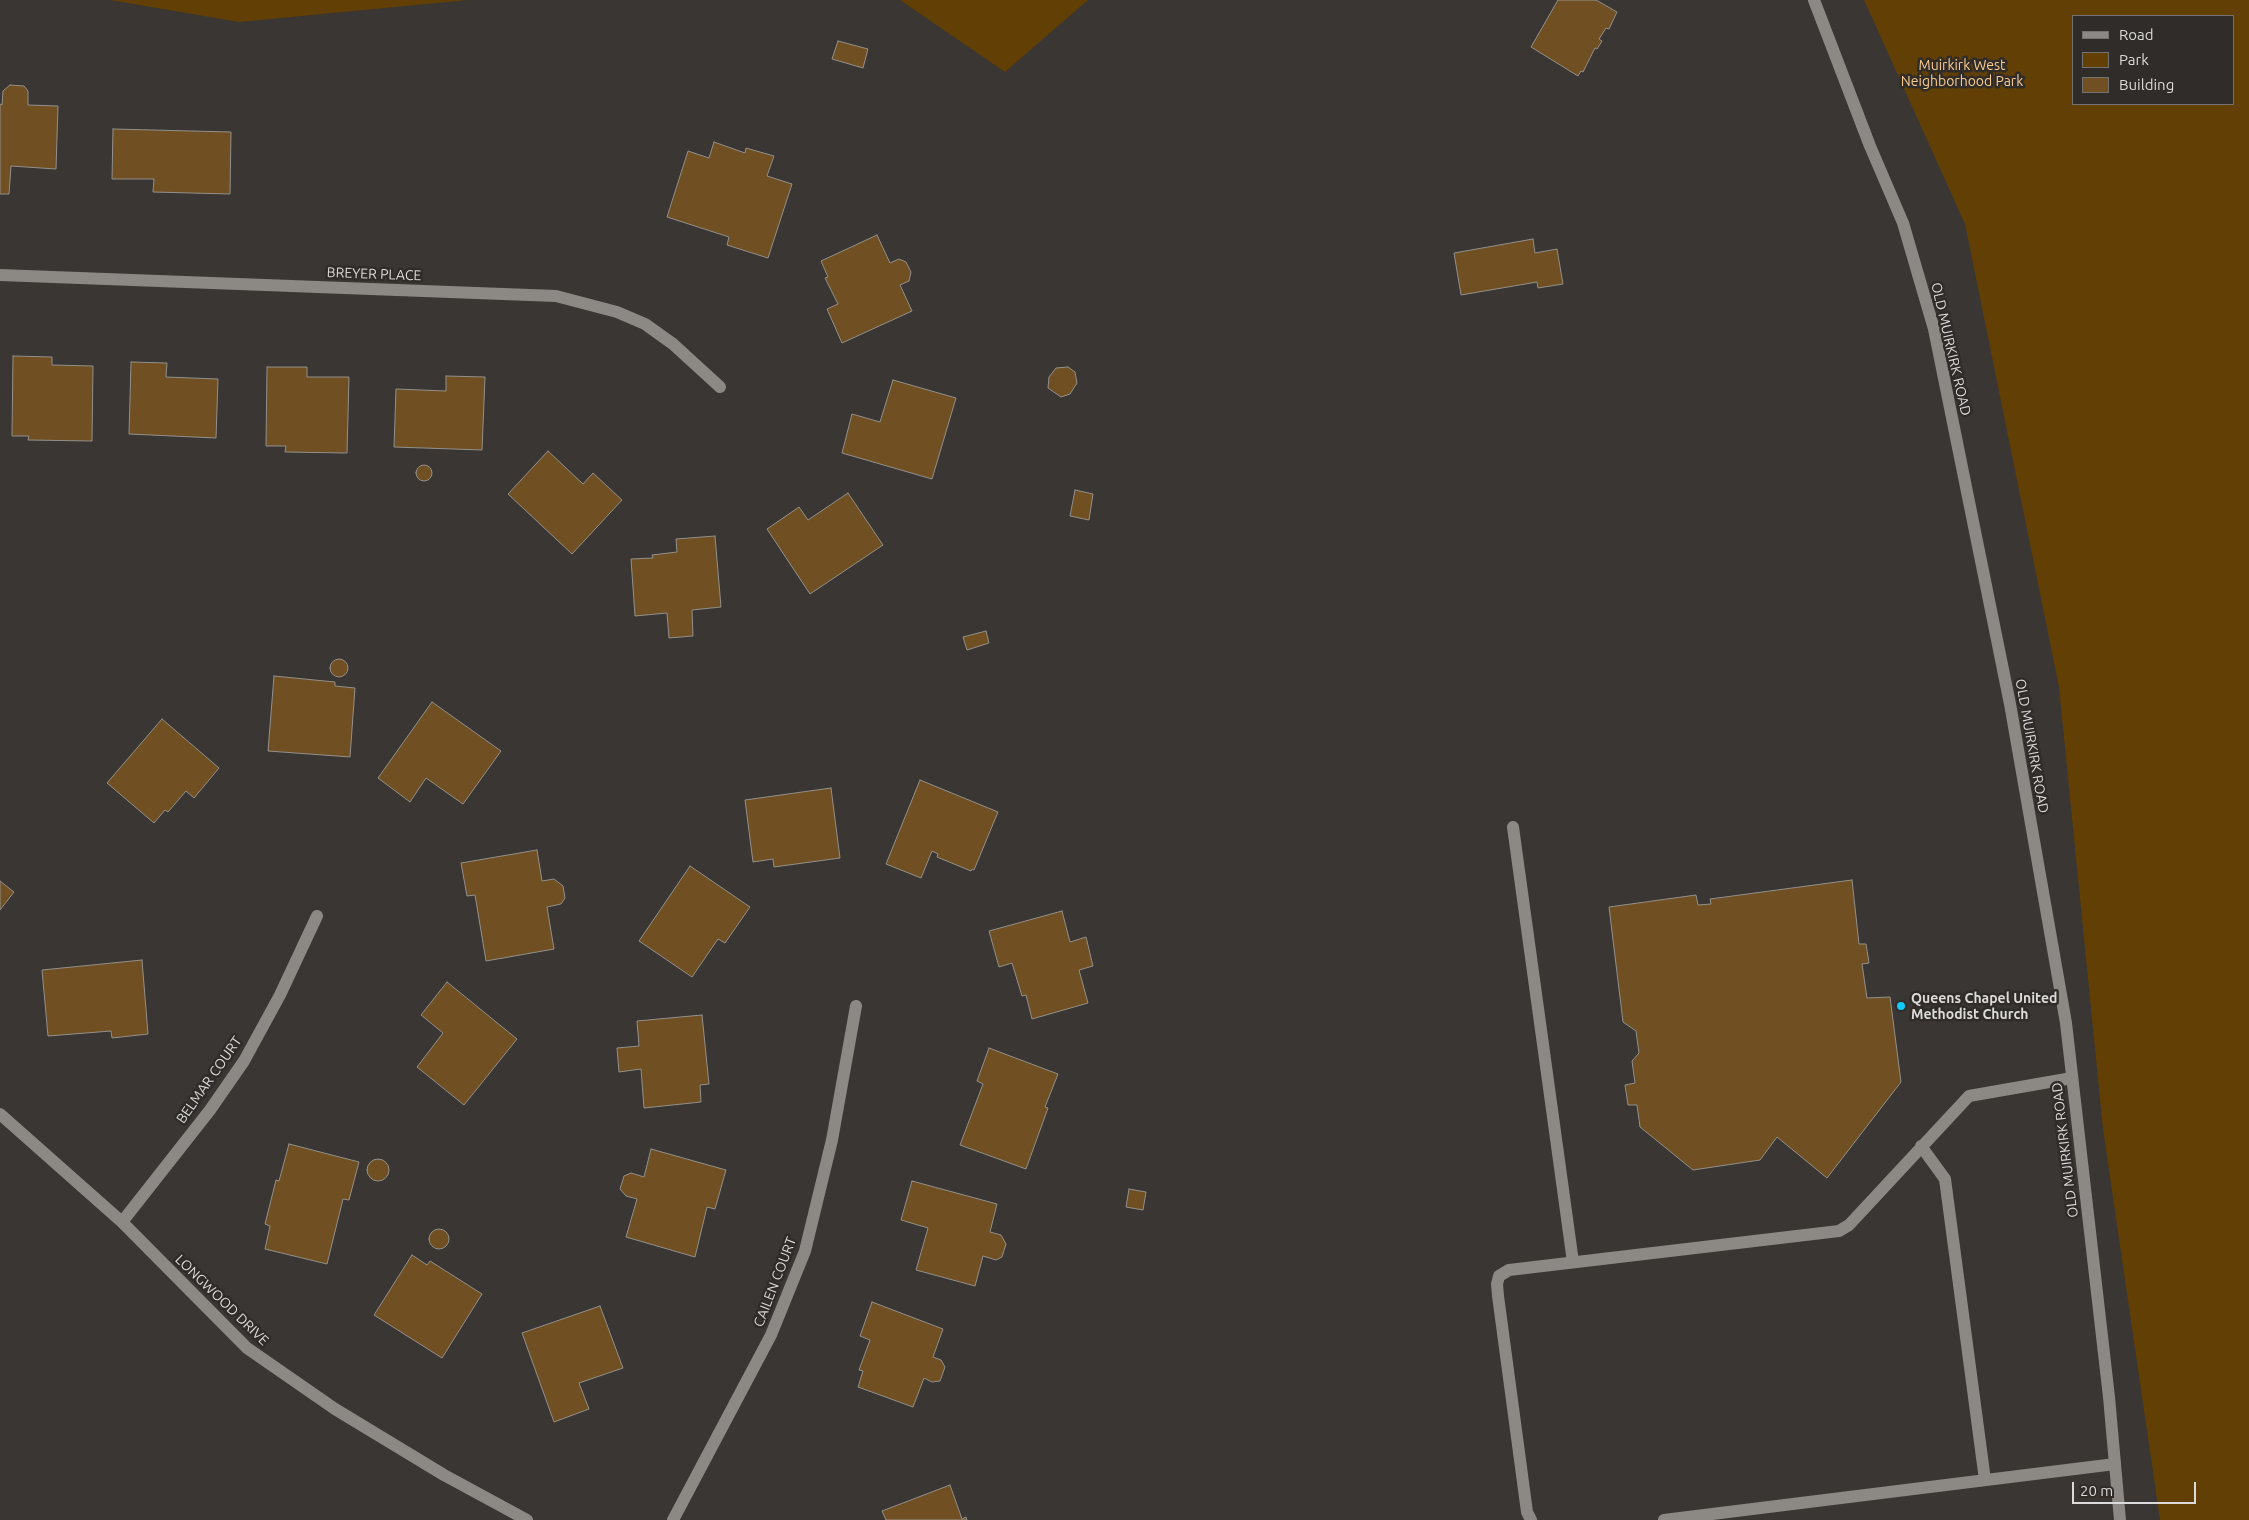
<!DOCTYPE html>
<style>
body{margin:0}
#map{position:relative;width:2249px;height:1520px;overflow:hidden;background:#393633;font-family:Ubuntu,sans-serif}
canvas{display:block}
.legend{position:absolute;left:2072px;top:15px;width:162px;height:90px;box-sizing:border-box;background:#2f2c29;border:1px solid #74726f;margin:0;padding:6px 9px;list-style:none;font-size:15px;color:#dcdbd9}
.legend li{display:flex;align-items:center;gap:10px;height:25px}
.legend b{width:25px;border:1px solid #74726f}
.scale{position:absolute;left:2072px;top:1482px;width:124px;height:22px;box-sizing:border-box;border:2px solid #dcdbd9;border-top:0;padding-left:6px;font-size:15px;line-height:18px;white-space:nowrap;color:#dcdbd9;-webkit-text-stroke:4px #2f2c29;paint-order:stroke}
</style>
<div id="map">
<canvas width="2249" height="1520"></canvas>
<ul class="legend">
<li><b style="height:6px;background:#8c8985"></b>Road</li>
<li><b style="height:14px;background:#623f04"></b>Park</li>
<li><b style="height:14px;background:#705022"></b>Building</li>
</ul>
<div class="scale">20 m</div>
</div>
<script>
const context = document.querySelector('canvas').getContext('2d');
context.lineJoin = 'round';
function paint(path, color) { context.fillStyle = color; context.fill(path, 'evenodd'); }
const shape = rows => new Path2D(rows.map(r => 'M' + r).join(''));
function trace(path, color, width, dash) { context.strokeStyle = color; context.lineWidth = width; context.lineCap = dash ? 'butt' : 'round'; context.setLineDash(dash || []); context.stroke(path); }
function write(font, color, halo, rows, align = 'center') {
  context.font = font + ' Ubuntu,sans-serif'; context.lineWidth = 5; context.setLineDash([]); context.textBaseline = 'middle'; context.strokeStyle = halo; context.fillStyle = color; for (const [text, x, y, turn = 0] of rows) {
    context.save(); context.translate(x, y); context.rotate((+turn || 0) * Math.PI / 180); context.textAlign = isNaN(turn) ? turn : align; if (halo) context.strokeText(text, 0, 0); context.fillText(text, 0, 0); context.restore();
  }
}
const green = shape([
 [110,0,468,0,239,22],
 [900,0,1088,0,1005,72],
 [1864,0,2249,0,2249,1520,2160,1520,2103,1129,2059,687,1965,224],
 [2073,16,2233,16,2233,104,2073,104]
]);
const building = shape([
 [1558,0,1596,0,1617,12,1609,29,1606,28,1599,39,1602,41,1597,49,1595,48,1583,72,1581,71,1578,76,1531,47,1558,0],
 [838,41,868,49,863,68,832,59,838,41],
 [10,85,24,86,28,91,28,105,58,106,56,169,11,166,9,194,0,194,0,104,2,105,3,91,10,85],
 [113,129,231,132,230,194,153,192,154,179,112,179,113,129],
 [714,142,745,153,746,148,774,156,767,176,792,184,768,258,727,245,729,237,667,217,688,151,709,158,714,142],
 [877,235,890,263,899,259,906,262,911,272,909,281,900,285,912,311,842,343,827,309,838,304,825,278,828,277,821,261,877,235],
 [1533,239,1535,253,1557,249,1563,284,1538,288,1537,282,1461,295,1454,253,1533,239],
 [13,356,52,357,52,365,93,366,92,441,28,440,29,436,12,436,13,356],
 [131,362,167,363,166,377,218,379,216,438,129,434,131,362],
 [267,367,307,367,307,377,349,377,347,453,285,452,286,446,266,446,267,367],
 [1068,367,1075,372,1077,383,1070,394,1061,397,1048,388,1049,377,1056,368,1068,367],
 [446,376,485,377,482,450,394,447,396,389,446,391,446,376],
 [893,380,956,398,932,479,842,453,852,414,880,422,893,380],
 [548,451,583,484,593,473,622,500,572,554,508,494,548,451],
 '416 473a8 8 0 1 1 16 0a8 8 0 1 1-16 0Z',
 [1075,490,1093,494,1089,520,1070,516,1075,490],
 [848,493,883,545,810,594,767,529,799,507,808,520,848,493],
 [715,536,721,607,692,610,693,636,669,638,667,613,635,616,631,559,653,558,652,555,677,552,676,539,715,536],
 [986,631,989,643,967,650,963,637,986,631],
 '330 668a9 9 0 1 1 18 0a9 9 0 1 1-18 0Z',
 [274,676,335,682,335,686,355,688,350,757,268,751,274,676],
 [432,702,501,751,463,804,426,778,410,802,378,778,432,702],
 [162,719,219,768,194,798,186,791,168,812,165,810,154,823,107,783,162,719],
 [920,780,998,812,974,870,972,869,971,871,937,857,938,854,932,851,921,878,886,864,920,780],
 [831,788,840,858,774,867,773,859,753,862,745,800,831,788],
 [537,850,542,881,554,879,563,886,565,898,561,904,547,907,554,949,486,961,475,895,467,896,461,863,537,850],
 [690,866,750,907,725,943,718,939,692,977,639,941,690,866],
 [1852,880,1859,944,1866,944,1869,963,1862,964,1867,998,1890,997,1901,1082,1827,1178,1777,1137,1760,1160,1693,1170,1640,1127,1637,1105,1628,1105,1625,1085,1635,1083,1632,1061,1639,1053,1636,1031,1623,1022,1609,907,1696,895,1698,905,1711,904,1710,899,1852,880],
 [0,881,14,892,0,910,0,881],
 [1062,911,1070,942,1086,937,1093,966,1079,970,1088,1003,1032,1019,1026,995,1022,996,1012,963,999,967,989,931,1062,911],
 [142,960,148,1034,112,1038,111,1031,48,1036,42,970,142,960],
 [447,982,517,1039,464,1105,417,1067,443,1033,421,1015,447,982],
 [702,1015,709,1084,700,1085,701,1102,644,1108,641,1069,619,1072,617,1048,639,1046,637,1021,702,1015],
 [989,1048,1058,1074,1045,1107,1048,1108,1026,1169,960,1145,983,1084,977,1081,989,1048],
 [289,1144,359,1162,349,1200,343,1199,327,1264,265,1249,270,1226,265,1224,276,1180,279,1181,289,1144],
 [651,1149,726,1170,715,1209,707,1207,695,1257,626,1237,637,1199,626,1196,620,1189,624,1176,631,1173,644,1177,651,1149],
 '367 1170a11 11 0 1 1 22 0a11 11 0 1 1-22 0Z',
 [912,1181,997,1204,990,1232,1001,1235,1006,1244,1002,1257,996,1260,983,1256,975,1286,916,1270,928,1228,901,1220,912,1181],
 [1129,1189,1146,1192,1143,1210,1126,1207,1129,1189],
 '429 1239a10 10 0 1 1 20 0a10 10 0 1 1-20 0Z',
 [412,1255,427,1265,430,1261,482,1294,442,1358,374,1315,412,1255],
 [872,1302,943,1329,933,1357,941,1360,945,1367,940,1381,932,1382,924,1378,913,1407,858,1387,863,1371,859,1370,870,1340,860,1336,872,1302],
 [600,1306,623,1368,579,1383,589,1409,554,1422,522,1333,600,1306],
 [950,1485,962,1519,966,1517,967,1520,886,1520,882,1511,950,1485]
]);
const service = shape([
 [1513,827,1573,1262],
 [1921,1146,1945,1179,1985,1480],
 [1531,1520,1527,1512,1498,1296,1497,1284,1499,1276,1509,1270,1839,1231,1849,1225,1969,1096,2072,1078],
 [1664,1520,2115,1464]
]);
const minor = shape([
 [1814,0,1870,146,1903,223,1934,329,2010,704,2066,1023,2109,1397,2120,1520],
 [0,275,556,296,617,312,645,324,673,344,720,387],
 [0,1114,122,1222,247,1348,335,1409,444,1475,527,1520],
 [122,1222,210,1110,244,1061,280,995,317,916],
 [673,1520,771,1335,805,1251,832,1140,856,1006]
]);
const markers = [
 [1901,1006,5,"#10cafa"]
];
const parkNames = [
 ["Muirkirk West",1962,65],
 ["Neighborhood Park",1962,81]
];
const streetNames = [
 ["BREYER PLACE",374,274,2],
 ["OLD MUIRKIRK ROAD",1951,349,77],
 ["OLD MUIRKIRK ROAD",2032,746,80],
 ["BELMAR COURT",209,1080,-55],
 ["OLD MUIRKIRK ROAD",2065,1150,-97],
 ["CAILEN COURT",775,1282,-69],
 ["LONGWOOD DRIVE",222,1300,44]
];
const poiNames = [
 ["Queens Chapel United",1911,998],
 ["Methodist Church",1911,1014]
];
paint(green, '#623f04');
paint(building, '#705022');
trace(building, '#93908c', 1);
trace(service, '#8c8985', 12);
trace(minor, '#8c8985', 12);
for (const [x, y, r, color] of markers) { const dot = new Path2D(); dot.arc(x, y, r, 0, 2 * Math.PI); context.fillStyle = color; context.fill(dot); trace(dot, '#2f2c29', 2); }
write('14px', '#facb8e', '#2f2c29', parkNames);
write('14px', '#dcdbd9', '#2f2c29', streetNames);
write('bold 14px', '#dcdbd9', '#2f2c29', poiNames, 'left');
</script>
